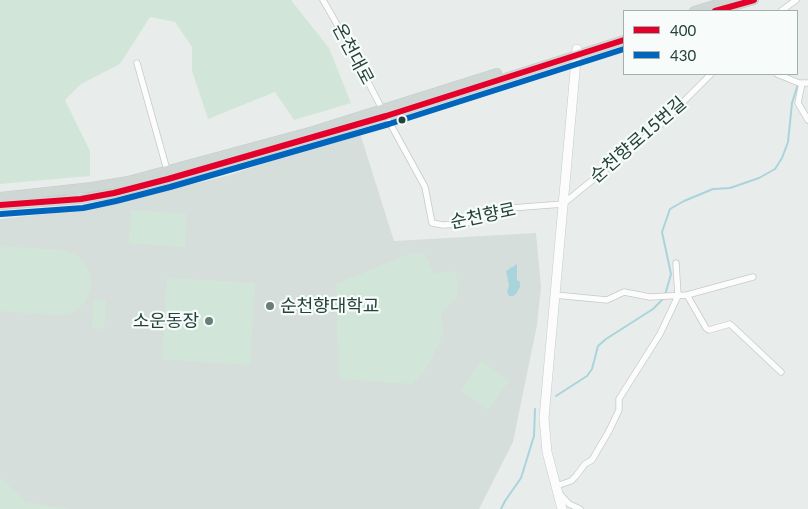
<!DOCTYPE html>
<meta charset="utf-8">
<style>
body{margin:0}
#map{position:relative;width:808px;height:509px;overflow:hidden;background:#e8edeb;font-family:Lato,sans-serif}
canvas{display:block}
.legend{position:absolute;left:623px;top:10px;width:175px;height:65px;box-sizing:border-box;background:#f7fbf9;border:1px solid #a3b1ad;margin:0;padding:6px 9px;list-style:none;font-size:15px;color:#24423a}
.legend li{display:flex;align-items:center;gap:10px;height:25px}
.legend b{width:25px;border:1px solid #a3b1ad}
</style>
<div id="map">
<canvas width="808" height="509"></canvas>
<ul class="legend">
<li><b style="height:6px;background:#e4002b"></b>400</li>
<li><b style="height:6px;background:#0065bd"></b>430</li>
</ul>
</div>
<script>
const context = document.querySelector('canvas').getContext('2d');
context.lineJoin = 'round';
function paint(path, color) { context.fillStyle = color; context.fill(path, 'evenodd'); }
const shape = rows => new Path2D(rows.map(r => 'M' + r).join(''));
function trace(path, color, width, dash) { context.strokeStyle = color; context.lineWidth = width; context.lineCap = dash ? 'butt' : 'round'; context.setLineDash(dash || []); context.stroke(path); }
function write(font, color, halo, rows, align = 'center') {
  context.font = font + ' Lato,"Noto Sans KR",sans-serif'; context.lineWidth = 4.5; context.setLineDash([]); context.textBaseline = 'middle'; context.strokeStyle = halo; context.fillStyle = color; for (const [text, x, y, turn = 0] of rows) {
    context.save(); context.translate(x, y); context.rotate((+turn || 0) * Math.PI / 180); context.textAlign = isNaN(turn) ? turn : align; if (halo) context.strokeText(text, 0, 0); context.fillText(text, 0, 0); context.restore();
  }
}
const built = shape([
 [359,130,394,241,536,233,541,287,537,325,513,442,479,509,0,509,0,219,89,209,230,175]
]);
const green = shape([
 [0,0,291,0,329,48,351,103,294,120,275,92,208,119,192,71,192,47,175,22,150,17,120,64,81,84,65,100,90,151,90,176,0,184],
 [131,210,186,214,185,247,129,243],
 [0,246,61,250,76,255,84,263,90,274,91,286,86,301,74,312,63,315,0,311],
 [412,253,425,254,434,274,454,271,458,281,457,298,441,312,443,334,427,367,413,384,339,379,336,284],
 [167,278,255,283,250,365,162,359],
 [94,300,106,301,104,329,92,328],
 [481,361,509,381,488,410,461,391],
 [0,477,26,502,69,509,0,509]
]);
const water = shape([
 [517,264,517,280,520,282,520,287,516,294,513,296,509,296,507,292,509,285,506,271]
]);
const stream = shape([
 [665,295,671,274,662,232,670,209,684,201,713,189,730,188,759,178,775,169,782,158,788,142,792,103,798,84],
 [556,396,587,376,592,369,598,346,606,339,653,309,663,299],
 [501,509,505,501,521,478,534,436,535,409]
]);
const minor = shape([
 [323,0,351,49,382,109],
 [781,11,796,0],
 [137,63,167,170],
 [777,74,799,83,808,83],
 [802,83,798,103,808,120],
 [386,116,425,187,432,223,443,225,462,224,483,218,498,209,563,204,659,126,711,74],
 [555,295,607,300,624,292,650,297,687,295,753,277],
 [687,295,706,328,709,330,730,324,781,372],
 [556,486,571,481,576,476,585,464,592,460,609,431,619,410,619,399,660,334,678,296,676,263],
 [560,494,569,504,580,509]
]);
const secondary = shape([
 [562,509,547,452,544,418,577,49]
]);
const primary = shape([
 [694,11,731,0],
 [715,11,754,0],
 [0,197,92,187,128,181,313,131,497,73],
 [0,205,81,199,114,193,168,179,386,116,624,40]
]);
const bus1 = shape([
 [715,11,754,0],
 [0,205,81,199,114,193,168,179,386,116,624,40]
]);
const bus2 = shape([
 [1,214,83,208,116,201,170,187,389,124,624,49]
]);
const markers = [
 [402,120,4.5,"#24423a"],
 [270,306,5,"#697e78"],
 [209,321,5,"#697e78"]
];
const streetNames = [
 ["온천대로",353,54,62],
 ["순천향로15번길",638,140,-41],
 ["순천향로",483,216,-12]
];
const poiNames = [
 ["순천향대학교",280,306],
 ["소운동장",199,321,"right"]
];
paint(built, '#d6dedb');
paint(green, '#d1e6d8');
paint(water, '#a9d4db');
trace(stream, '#a9d4db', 2);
trace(minor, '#c5cac8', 7);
trace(secondary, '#c3cbc8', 10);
trace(primary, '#c3ccc9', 10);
trace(minor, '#fcfcfc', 5.5);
trace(secondary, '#fcfcfc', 9);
trace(primary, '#cfd7d5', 9);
trace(bus1, '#e4002b', 6);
trace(bus2, '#0065bd', 6);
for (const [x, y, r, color] of markers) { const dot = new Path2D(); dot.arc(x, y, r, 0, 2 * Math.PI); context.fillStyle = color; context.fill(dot); trace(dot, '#f7fbf9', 2); }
write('18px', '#24423a', '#f7fbf9', streetNames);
write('18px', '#24423a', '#f7fbf9', poiNames, 'left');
</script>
